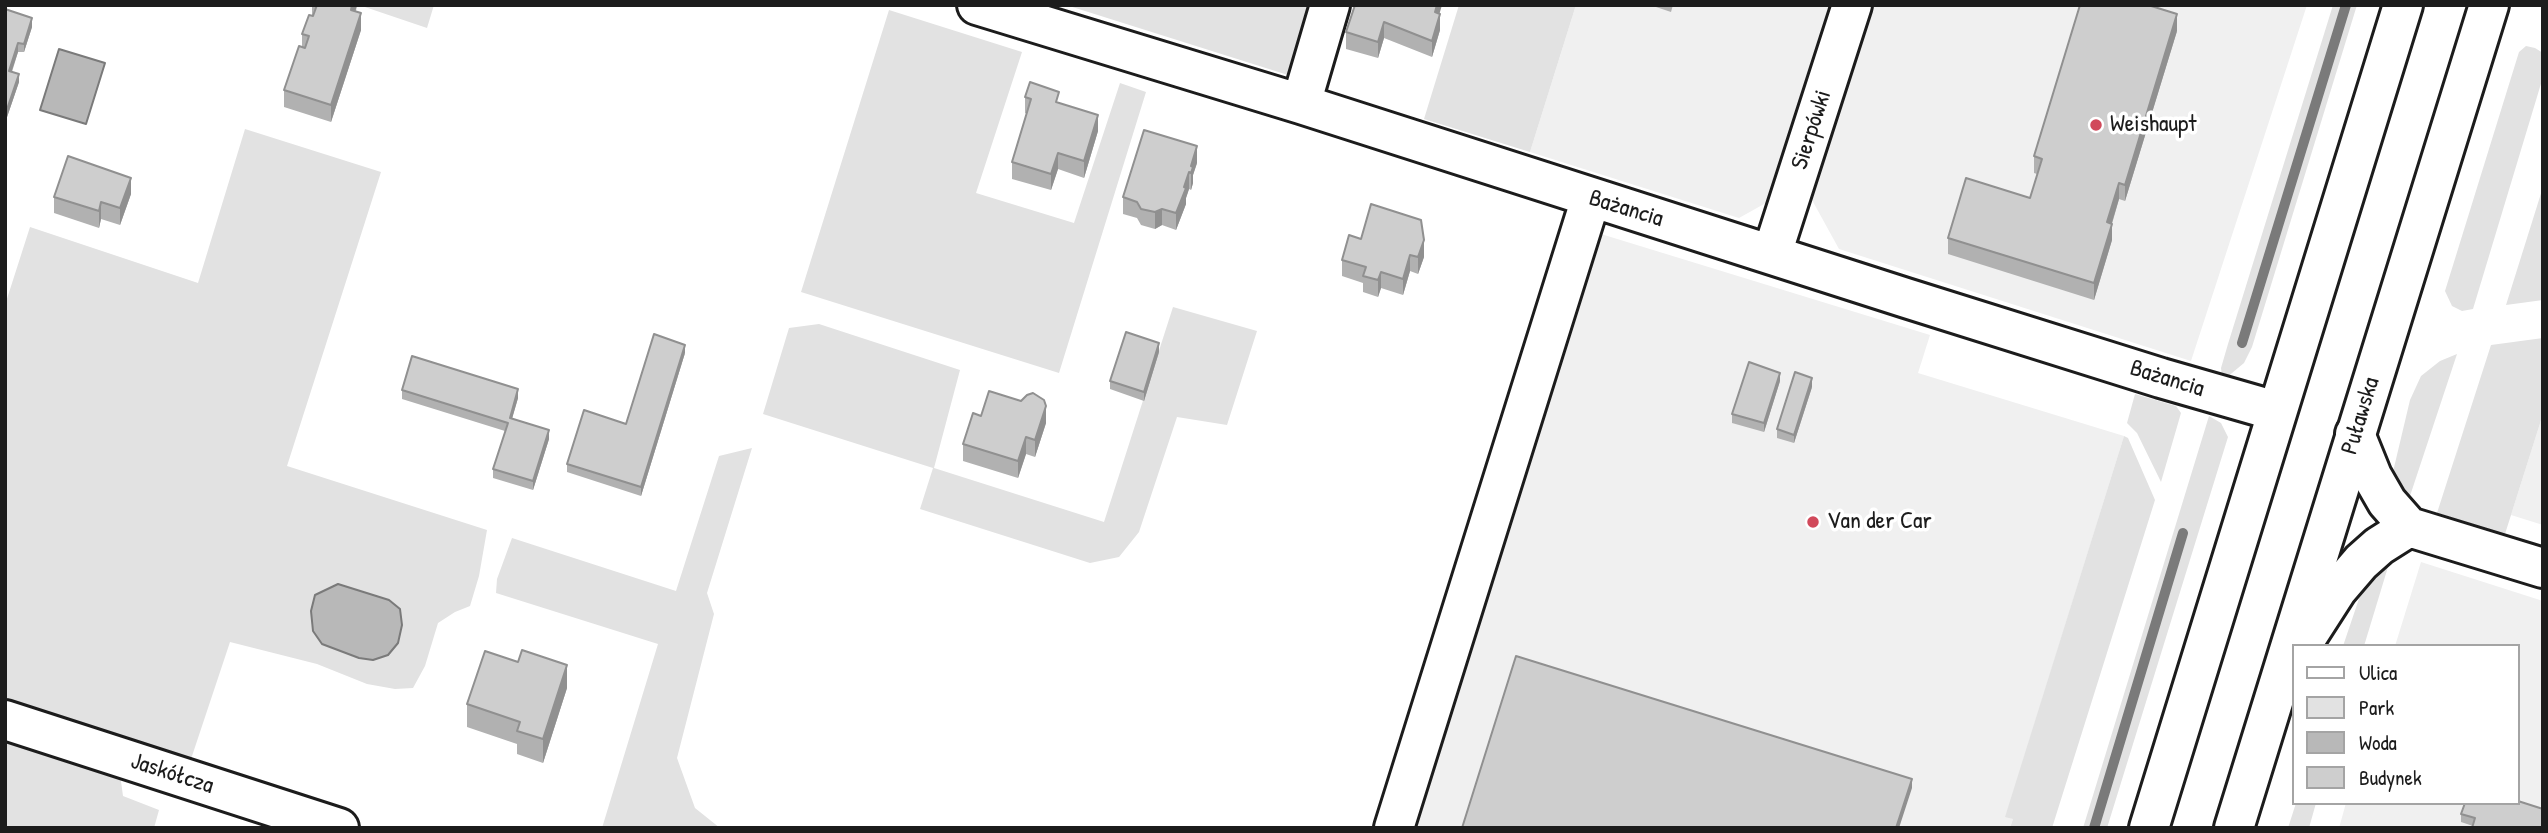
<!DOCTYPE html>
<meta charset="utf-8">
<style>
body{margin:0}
#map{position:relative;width:2548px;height:833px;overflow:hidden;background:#fff;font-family:"Patrick Hand",sans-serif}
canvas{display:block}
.frame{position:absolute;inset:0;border:7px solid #1c1c1c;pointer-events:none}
.legend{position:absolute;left:2292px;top:644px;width:228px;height:161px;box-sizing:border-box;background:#fff;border:2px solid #a4a4a4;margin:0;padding:9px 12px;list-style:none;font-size:21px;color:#1c1c1c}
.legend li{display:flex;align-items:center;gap:14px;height:35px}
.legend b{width:35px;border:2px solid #a4a4a4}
</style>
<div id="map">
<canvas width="2548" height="833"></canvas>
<div class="frame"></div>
<ul class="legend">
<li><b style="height:9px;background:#fff"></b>Ulica</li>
<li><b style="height:19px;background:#e2e2e2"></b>Park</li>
<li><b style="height:19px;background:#b8b8b8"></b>Woda</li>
<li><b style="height:19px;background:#cecece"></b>Budynek</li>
</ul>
</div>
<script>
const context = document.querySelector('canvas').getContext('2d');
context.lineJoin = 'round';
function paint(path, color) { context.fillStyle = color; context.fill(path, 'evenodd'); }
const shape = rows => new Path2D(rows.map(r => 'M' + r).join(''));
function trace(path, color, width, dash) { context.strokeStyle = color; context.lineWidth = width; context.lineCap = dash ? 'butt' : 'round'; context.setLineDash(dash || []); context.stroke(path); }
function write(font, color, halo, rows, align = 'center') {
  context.font = font + ' "Patrick Hand",sans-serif'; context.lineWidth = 7; context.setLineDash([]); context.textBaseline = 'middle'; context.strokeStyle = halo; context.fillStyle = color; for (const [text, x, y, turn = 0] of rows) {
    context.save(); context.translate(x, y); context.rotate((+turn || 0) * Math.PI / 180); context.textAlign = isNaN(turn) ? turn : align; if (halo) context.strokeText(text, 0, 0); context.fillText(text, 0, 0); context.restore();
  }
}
const built = shape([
 [1576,5,1832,5,1773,199,1739,218,1530,152],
 [1872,5,2307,5,2191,361,1839,249,1812,200],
 [1601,234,1930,335,1918,373,2124,436,2006,816,2013,819,2010,828,1415,828],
 [2543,414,2543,525,2511,515],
 [2421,562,2543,601,2543,828,2339,828,2346,803,2518,803,2518,646,2395,646]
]);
const green = shape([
 [359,5,434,5,427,28],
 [1066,5,1310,5,1288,75],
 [1459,5,1576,5,1530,152,1424,119],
 [2333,5,2357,5,2252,347,2244,363,2226,378,2222,376,2221,368,2228,344],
 [889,10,1022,52,976,193,1074,223,1120,83,1146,92,1059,373,801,292],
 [2526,46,2535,48,2543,53,2543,77,2473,309,2462,311,2452,306,2445,291,2519,52],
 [245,129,381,172,287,466,487,530,479,576,470,606,455,612,438,623,425,666,413,688,395,689,367,684,317,664,230,642,189,765,5,706,5,305,30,227,198,283],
 [2543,187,2543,300,2506,305],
 [1173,307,1257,331,1227,425,1177,417,1139,532,1119,557,1090,563,920,509,933,468,763,414,789,328,819,324,960,370,934,468,1104,522],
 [2543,338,2543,414,2505,534,2437,513,2491,345],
 [2457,354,2409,499,2392,476,2410,400,2421,376,2440,361],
 [2135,394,2176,406,2181,413,2161,482,2137,433,2127,423],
 [2209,416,2221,423,2228,437,2107,828,2083,828],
 [2124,436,2128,438,2155,500,2052,828,2010,828,2013,819,2005,817],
 [752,448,707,593,714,614,677,758,695,808,720,828,602,828,658,644,496,593,497,579,512,538,676,591,719,456],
 [2391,557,2364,646,2343,646,2366,578],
 [5,736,120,774,123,796,159,810,154,828,5,828],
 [2296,803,2316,803,2309,828,2288,828]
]);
const water = shape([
 [59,49,105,63,86,124,40,110,59,49],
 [338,584,389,600,400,609,402,625,398,643,388,655,373,660,359,658,322,644,313,631,311,611,315,595,338,584]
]);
const stream = shape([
 [2242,343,2346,5],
 [2094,828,2183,533]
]);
const minor = shape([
 [977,5,1301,104,1906,298,2161,378,2276,411],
 [1301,104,1330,5],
 [1772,254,1852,5],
 [2355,434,2372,476,2387,502,2409,527,2543,568],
 [2301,646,2337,590,2361,562,2379,546,2409,527],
 [5,720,339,828],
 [1394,828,1591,198]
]);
const major = shape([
 [2149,828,2403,5],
 [2234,828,2489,5]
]);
const wall = shape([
 [312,5,357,5,356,11,361,30,331,122,284,107,284,90,302,47,302,34,312,16],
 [1355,5,1440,14,1440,30,1432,57,1384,38,1378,58,1346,49,1346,32],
 [1650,5,1673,5,1671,12],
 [5,9,32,27,24,52,18,52,12,72,19,82,5,123],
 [2177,31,2125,201,2119,199,2112,224,2112,240,2094,300,1948,254,1948,238,2030,198,2037,174,2034,173,2034,156],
 [1025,97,1059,103,1098,131,1084,178,1058,169,1051,190,1012,179,1012,162,1027,114,1025,113],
 [1197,163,1193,175,1193,183,1191,190,1189,189,1186,198,1186,204,1176,230,1162,225,1155,229,1141,225,1137,218,1123,214,1123,197],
 [131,194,120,225,101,219,99,228,54,213,54,197],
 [1349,235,1424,257,1418,274,1410,271,1403,295,1381,288,1378,297,1363,292,1363,283,1342,276,1342,260],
 [1159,352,1144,401,1110,389,1110,381],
 [685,353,641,496,567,472,567,464,626,424],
 [1780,381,1764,432,1732,423,1732,414],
 [1812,387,1794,443,1777,438,1777,429],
 [402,390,518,398,512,418,549,439,533,490,493,478,493,469,505,431,402,399],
 [981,416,1046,423,1035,457,1026,454,1018,478,963,461,963,444],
 [567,688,543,763,517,754,517,744,467,727,467,704],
 [2543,809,2473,826,2461,822,2461,814]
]);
const shadedWall = shape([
 [352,5,357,5,351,26,351,10],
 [1437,5,1442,5,1435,29,1435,12],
 [361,13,361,30,331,122,331,105],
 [1440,14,1440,30,1432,57,1432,41],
 [2177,14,2177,31,2125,201,2125,185],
 [32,18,32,27,24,52,24,44],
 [1384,22,1384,38,1378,58,1378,42],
 [18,43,18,52,9,79,9,71],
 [19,74,19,82,5,123,5,115],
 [1098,115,1098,131,1084,178,1084,161],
 [1197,146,1197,163,1193,175,1193,183,1191,190,1191,166],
 [1058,153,1058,169,1051,190,1051,174],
 [1189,172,1189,189,1186,198,1186,204,1176,230,1176,213],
 [131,178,131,194,120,225,120,208],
 [2119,183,2119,199,2107,239,2107,222],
 [101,202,101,219,99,228,99,211],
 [1162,209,1162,225,1155,229,1155,212],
 [2112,224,2112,240,2094,300,2094,283],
 [1424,240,1424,257,1418,274,1418,257],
 [1410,255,1410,271,1403,295,1403,279],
 [1381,272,1381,288,1378,297,1378,280],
 [1159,343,1159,352,1144,401,1144,392],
 [685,345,685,353,641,496,641,487],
 [1780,373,1780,381,1764,432,1764,423],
 [1812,378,1812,387,1794,443,1794,435],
 [518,389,518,398,510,426,510,418],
 [1046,406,1046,423,1035,457,1035,440],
 [549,430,549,439,533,490,533,481],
 [1026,437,1026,454,1018,478,1018,461],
 [567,665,567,688,543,763,543,739],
 [1912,779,1912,788,1899,828,1896,828]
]);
const building = shape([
 [317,5,352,5,351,10,361,13,331,105,284,90,299,46,305,48,309,36,302,34,309,15,313,16,317,5],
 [1355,5,1437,5,1435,12,1440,14,1432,41,1384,22,1378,42,1346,32,1355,5],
 [2080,5,2148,5,2177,14,2125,185,2119,183,2107,222,2112,224,2094,283,1948,238,1966,178,2030,198,2042,159,2034,156,2080,5],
 [5,9,32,18,24,44,18,43,9,71,19,74,5,115,5,9],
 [1030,82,1059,92,1056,102,1098,115,1084,161,1058,153,1051,174,1012,162,1031,99,1025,97,1030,82],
 [1144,130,1197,146,1191,166,1193,167,1191,173,1189,172,1184,187,1186,188,1176,213,1162,209,1155,212,1141,209,1137,202,1123,197,1144,130],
 [68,156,131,178,120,208,101,202,99,211,54,197,68,156],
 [1371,204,1421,220,1424,240,1418,257,1410,255,1403,279,1381,272,1378,280,1363,276,1366,267,1342,260,1349,235,1361,239,1371,204],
 [1126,332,1159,343,1144,392,1110,381,1126,332],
 [654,334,685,345,641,487,567,464,584,410,626,424,654,334],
 [412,356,518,389,510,418,549,430,533,481,493,469,508,423,402,390,412,356],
 [1749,362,1780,373,1764,423,1732,414,1749,362],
 [1795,372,1812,378,1794,435,1777,429,1795,372],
 [989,391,1021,401,1027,395,1033,393,1044,400,1046,406,1035,440,1026,437,1018,461,963,444,973,413,981,416,989,391],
 [522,650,567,665,543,739,517,731,520,722,467,704,485,651,518,662,522,650],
 [1516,656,1912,779,1896,828,1462,828,1516,656],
 [2518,801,2543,809,2543,828,2472,828,2475,818,2461,814,2465,803,2518,803,2518,801]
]);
const markers = [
 [2096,125,7,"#d1495b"],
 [1813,522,7,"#d1495b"]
];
const poiNames = [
 ["Weishaupt",2110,125],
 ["Van der Car",1827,522]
];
const streetNames = [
 ["Sierpówki",1812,130,-72],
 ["Bażancia",1626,209,17],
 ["Bażancia",2167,379,17],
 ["Puławska",2361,416,-73],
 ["Jaskółcza",172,774,18]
];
paint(built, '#f0f0f0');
paint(green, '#e2e2e2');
paint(water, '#b8b8b8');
trace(water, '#7a7a7a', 2);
trace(stream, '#7a7a7a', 10);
trace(minor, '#1c1c1c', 44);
trace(major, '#1c1c1c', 44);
trace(minor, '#fff', 38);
trace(major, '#fff', 38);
paint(wall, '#b1b1b1');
paint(shadedWall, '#909090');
paint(building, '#cecece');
trace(building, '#909090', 2);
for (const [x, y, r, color] of markers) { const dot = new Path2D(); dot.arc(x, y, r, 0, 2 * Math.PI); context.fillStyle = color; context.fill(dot); trace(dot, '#fff', 2.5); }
write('24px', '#1c1c1c', '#fff', poiNames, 'left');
write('24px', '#1c1c1c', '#fff', streetNames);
</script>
